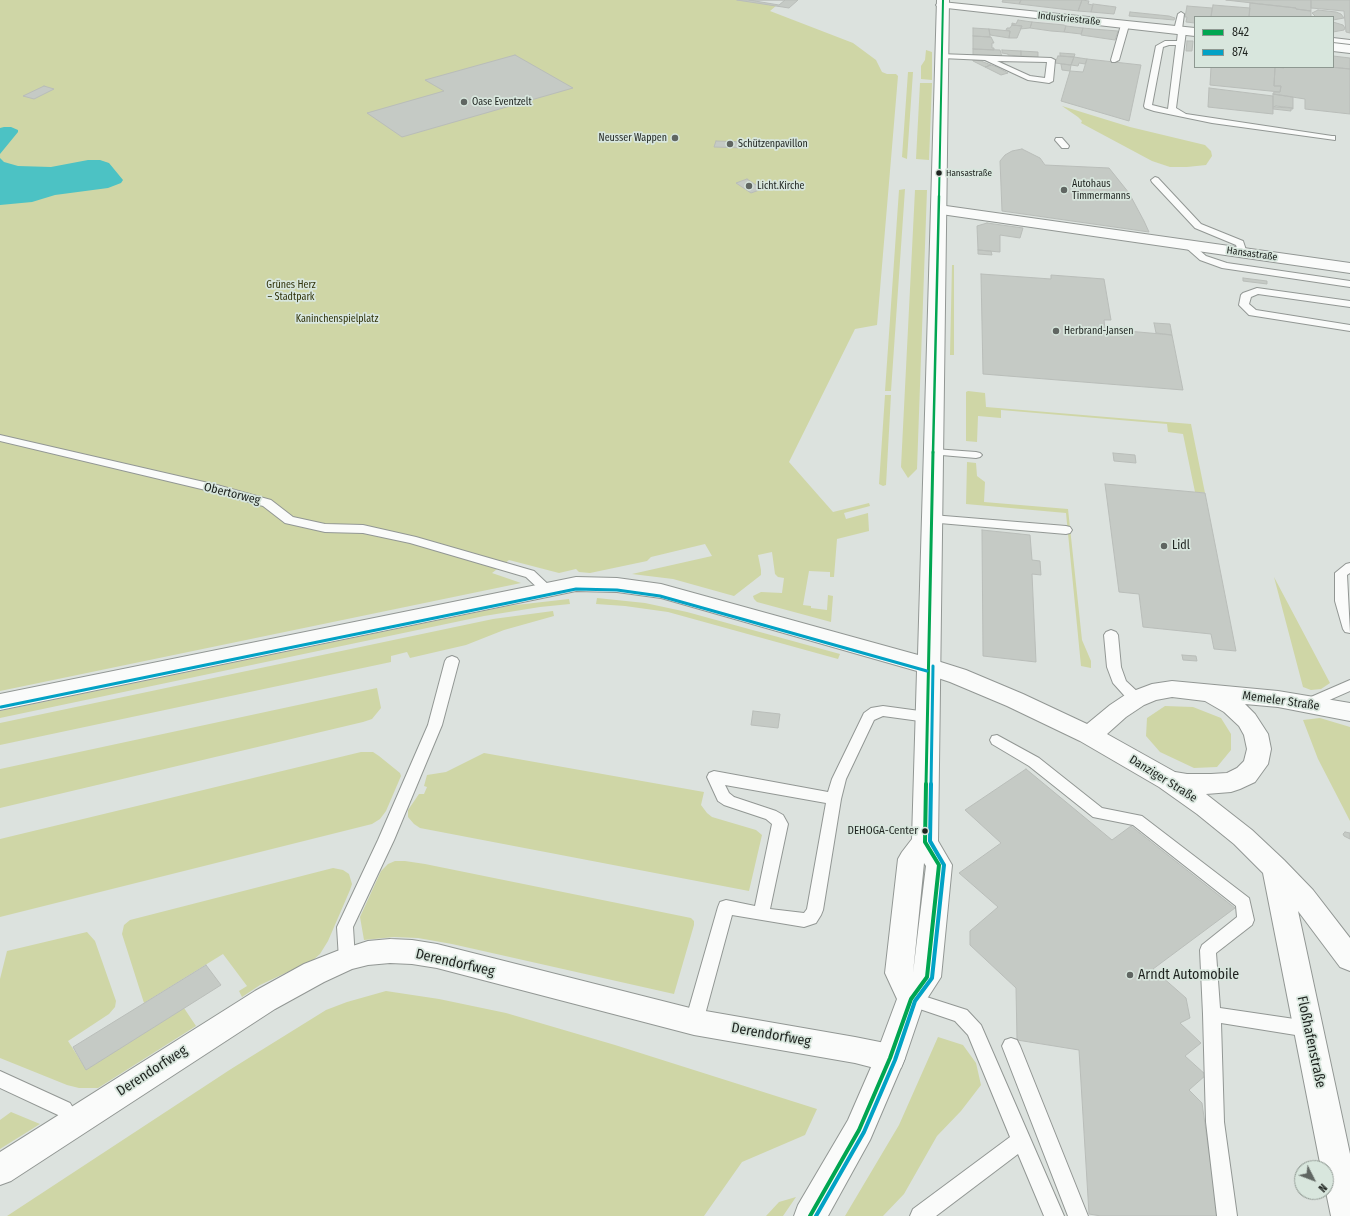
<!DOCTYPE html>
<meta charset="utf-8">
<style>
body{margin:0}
#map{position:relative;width:1350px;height:1216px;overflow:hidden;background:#dce2de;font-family:"Fira Sans Condensed",sans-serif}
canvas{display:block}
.legend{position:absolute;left:1194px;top:16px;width:140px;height:52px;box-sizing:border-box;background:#d8e6dd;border:1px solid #8e9891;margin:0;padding:5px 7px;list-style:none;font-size:12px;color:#1e231f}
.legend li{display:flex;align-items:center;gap:8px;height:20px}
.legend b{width:20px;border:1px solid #8e9891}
.north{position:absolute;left:1294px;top:1160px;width:40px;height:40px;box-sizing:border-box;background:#d8e6dd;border:1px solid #8e9891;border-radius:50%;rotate:132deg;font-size:11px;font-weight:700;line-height:16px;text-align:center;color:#1e231f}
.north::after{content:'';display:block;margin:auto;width:14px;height:18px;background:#606662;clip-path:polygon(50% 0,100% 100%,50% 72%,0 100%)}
</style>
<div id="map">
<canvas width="1350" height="1216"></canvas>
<ul class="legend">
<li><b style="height:5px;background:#00a651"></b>842</li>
<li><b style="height:5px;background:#02a2c5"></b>874</li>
</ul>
<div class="north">N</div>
</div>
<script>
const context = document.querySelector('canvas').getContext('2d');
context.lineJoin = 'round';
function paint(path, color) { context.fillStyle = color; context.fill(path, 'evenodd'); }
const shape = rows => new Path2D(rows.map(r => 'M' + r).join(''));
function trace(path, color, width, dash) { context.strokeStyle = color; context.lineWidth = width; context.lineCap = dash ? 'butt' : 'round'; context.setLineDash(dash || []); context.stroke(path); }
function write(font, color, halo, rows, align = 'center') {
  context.font = font + ' "Fira Sans Condensed",sans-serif'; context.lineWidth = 3.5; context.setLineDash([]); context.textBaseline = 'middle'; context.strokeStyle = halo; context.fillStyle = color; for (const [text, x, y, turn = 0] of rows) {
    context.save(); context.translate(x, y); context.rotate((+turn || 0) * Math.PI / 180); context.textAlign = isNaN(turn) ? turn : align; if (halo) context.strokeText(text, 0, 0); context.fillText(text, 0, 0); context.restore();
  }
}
const green = shape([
 [0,0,749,0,777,5,770,11,853,43,876,60,882,72,887,74,896,74,898,76,877,325,855,329,789,462,833,512,869,503,870,506,844,513,846,519,868,513,869,531,837,539,834,577,830,577,830,572,809,571,803,605,811,606,811,608,827,610,828,595,833,596,831,622,757,602,754,599,753,596,761,592,782,593,784,578,778,577,775,574,772,552,758,555,761,570,761,575,734,596,673,579,632,574,712,556,705,544,651,557,647,561,590,573,579,572,576,569,559,573,509,560,492,573,521,583,0,691],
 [926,50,932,52,932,80,921,79,921,66,925,60],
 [908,72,913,72,907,159,902,157],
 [920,83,932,83,929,160,916,159],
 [1062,106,1130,127,1205,145,1211,151,1212,156,1206,165,1187,167,1170,167,1152,161,1081,123,1082,121,1078,117],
 [905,189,891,391,885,391,899,190],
 [915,190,927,190,917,469,908,478,901,467],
 [952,265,954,265,954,355,950,355],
 [968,391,985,393,986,407,1191,424,1205,493,1195,492,1183,434,1168,432,1167,424,1001,410,1001,418,978,416,977,442,966,441,966,392],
 [885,395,891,395,886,485,883,486,879,484],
 [967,462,976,463,977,476,985,482,984,502,1068,509,1082,640,1091,661,1091,668,1081,666,1066,513,966,504],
 [1274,577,1330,683,1321,689,1311,690,1303,687],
 [597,598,645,603,687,612,840,654,838,659,668,612,625,606,596,604],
 [569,599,570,604,540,607,484,616,0,718,0,711,29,705,507,606],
 [553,611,554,616,504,630,466,645,410,658,407,652,391,656,391,662,0,745,0,723,493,619],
 [377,688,381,708,372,719,363,722,0,808,0,769],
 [1165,706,1193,707,1221,718,1231,734,1231,750,1217,767,1194,768,1160,752,1146,736,1147,718],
 [1320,718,1350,727,1350,821,1318,759,1303,720],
 [361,752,373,752,379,756,400,773,401,776,386,811,380,819,372,824,0,917,0,839],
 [484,753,704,792,701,805,707,813,712,817,756,830,762,835,749,891,420,828,414,824,408,817,408,810,419,794,424,794,427,787,424,786,427,775,446,772],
 [395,861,405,861,425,864,691,918,694,921,694,925,674,994,452,944,418,938,394,937,364,940,360,917,381,871,388,864],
 [333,868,343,870,349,874,352,884,350,890,328,941,320,954,313,960,260,985,242,997,239,991,247,986,223,954,144,1003,122,934,124,925,130,920],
 [87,932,95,941,116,1001,115,1007,109,1014,68,1041,86,1069,184,1008,196,1026,98,1088,79,1088,67,1085,0,1058,0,979,7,951],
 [386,991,439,999,506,1013,615,1045,817,1109,805,1135,742,1162,704,1216,7,1216,231,1069,326,1010,347,1002],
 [938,1037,963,1045,976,1063,981,1085,961,1111,937,1136,904,1194,883,1216,845,1216,899,1125],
 [11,1112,40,1124,0,1149,0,1120],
 [796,1197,783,1216,766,1216,779,1202]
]);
const water = shape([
 [4,127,11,127,18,130,18,132,0,154,0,158,4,162,18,166,51,167,88,160,100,160,109,163,123,180,121,183,108,188,55,195,32,202,0,205,0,128]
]);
const building = shape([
 [737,0,798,0,789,8,737,0],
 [749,0,785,0,779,5,749,0],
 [1003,0,1021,0,1019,4,1002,2,1003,0],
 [1021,0,1082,0,1078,11,1019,4,1021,0],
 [1082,0,1089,1,1088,4,1093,5,1091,12,1078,11,1082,0],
 [1226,0,1311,0,1311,11,1296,9,1296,8,1226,0],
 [1311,0,1350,0,1350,33,1346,32,1344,11,1311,8,1311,0],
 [1250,3,1296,8,1296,9,1311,11,1311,17,1249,17,1250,3],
 [1093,4,1116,7,1114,14,1091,12,1093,4],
 [1213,5,1250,8,1249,17,1211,17,1213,5],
 [1187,6,1212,8,1211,17,1195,17,1195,23,1186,22,1187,17,1185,17,1187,6],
 [1318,10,1336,12,1341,14,1344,18,1333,20,1333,17,1316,17,1312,13,1318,10],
 [1130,12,1169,16,1175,18,1174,20,1129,16,1130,12],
 [1018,20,1032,22,1030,28,1020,29,1022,26,1012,25,1012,23,1016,24,1018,20],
 [1032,22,1064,25,1066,26,1064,32,1051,31,1030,28,1032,22],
 [1333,22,1343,25,1345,28,1344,30,1333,32,1333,22],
 [1012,25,1022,26,1017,38,1009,38,1010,31,1006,30,1007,28,1010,28,1012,25],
 [1066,26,1083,28,1081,34,1064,32,1066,26],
 [973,28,989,29,990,37,973,36,973,28],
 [1083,28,1093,29,1118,31,1115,40,1081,35,1083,28],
 [989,29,1010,31,1009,38,990,35,989,29],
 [973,36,991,37,994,43,992,43,992,48,994,48,994,50,973,49,973,36],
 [1187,41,1193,41,1192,51,1186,51,1187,41],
 [973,49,1000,50,1002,57,973,55,973,49],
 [1002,50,1021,51,1021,56,1008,55,1008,54,1002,53,1002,50],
 [1021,51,1038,52,1038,57,1021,56,1021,51],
 [1060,53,1075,54,1074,57,1060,56,1060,53],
 [515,55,573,88,402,137,367,113,444,91,425,80,515,55],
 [1058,56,1074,57,1071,65,1055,63,1058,56],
 [1333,56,1350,58,1350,69,1330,67,1333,67,1333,56],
 [1074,57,1087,59,1085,64,1079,63,1078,66,1071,65,1074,57],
 [1087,59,1141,65,1129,121,1061,101,1070,71,1083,72,1087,59],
 [973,60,981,61,991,65,985,67,973,61,973,60],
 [1061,64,1071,65,1070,71,1062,70,1061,64],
 [991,65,997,67,1008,73,1001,75,985,67,991,65],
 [1211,67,1284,67,1284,68,1275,67,1274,86,1281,86,1280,92,1210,85,1211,67],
 [1275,67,1330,67,1350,69,1350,68,1350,114,1305,109,1305,99,1273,94,1274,92,1280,92,1281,86,1274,86,1275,67],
 [44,86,54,89,34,99,23,96,44,86],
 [1209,88,1273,96,1273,114,1208,107,1209,88],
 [1273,94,1293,97,1293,108,1273,107,1273,94],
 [1276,106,1293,108,1293,109,1291,109,1291,111,1273,109,1273,107,1276,106],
 [716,141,746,142,745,148,714,147,716,141],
 [1022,149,1040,158,1045,165,1109,168,1129,193,1144,221,1149,232,1002,211,1000,161,1005,155,1012,151,1022,149],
 [747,179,762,189,751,193,736,183,747,179],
 [987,223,1023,228,1020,238,1000,235,1000,252,978,250,977,226,987,223],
 [978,250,991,251,992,255,978,254,978,250],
 [981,274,1051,279,1051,275,1104,279,1111,320,1104,320,1105,329,1172,335,1183,390,983,374,981,274],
 [1243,278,1267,281,1267,284,1243,281,1243,278],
 [1154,323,1170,324,1172,335,1156,333,1154,323],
 [1113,453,1135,455,1136,463,1114,461,1113,453],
 [1105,484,1205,493,1236,651,1214,649,1211,634,1143,627,1139,594,1119,592,1105,484],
 [982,530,1030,535,1032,560,1040,561,1041,575,1032,574,1036,662,983,656,982,530],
 [1182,655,1196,656,1197,661,1183,660,1182,655],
 [753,711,780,714,778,728,751,725,753,711],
 [1026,769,1112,840,1131,826,1235,908,1153,969,1186,998,1190,1018,1180,1023,1201,1043,1185,1056,1206,1075,1189,1090,1202,1103,1218,1216,1101,1216,1089,1214,1079,1050,1017,1040,1016,988,970,945,970,931,998,907,959,873,1001,843,965,810,1026,769],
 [1345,832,1350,833,1350,839,1344,836,1343,834,1345,832],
 [206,965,221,985,86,1070,73,1047,206,965]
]);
const lane = shape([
 [1181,12,1184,14,1182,29,1186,31,1176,108,1186,114,1332,136,1335,136,1335,140,1212,123,1154,111,1145,108,1144,106,1156,46,1165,41,1177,41,1178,32,1174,30,1178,14,1181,12],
 [1169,45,1176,45,1168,109,1152,105,1163,47,1169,45],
 [1125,23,1129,25,1119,60,1115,62,1112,62,1111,60,1121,25,1125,23],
 [1333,38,1350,40,1350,44,1333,42,1333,38],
 [939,54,1051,58,1055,60,1053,81,1049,83,1028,80,985,60,942,58,939,58,939,54],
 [997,61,1047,62,1045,78,1030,76,997,61],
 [1056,138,1062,138,1069,146,1068,148,1062,148,1055,140,1056,138],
 [1155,177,1158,178,1201,224,1243,241,1247,253,1245,255,1239,255,1236,245,1195,228,1152,182,1151,180,1155,177],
 [1188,242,1191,243,1206,256,1227,263,1350,281,1350,287,1222,268,1200,260,1183,245,1188,242],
 [1257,288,1350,301,1350,307,1258,294,1251,297,1249,304,1256,310,1350,325,1350,331,1249,315,1239,305,1241,295,1243,293,1257,288],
 [0,435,217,485,271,500,293,517,325,524,363,525,416,537,534,571,553,589,552,592,547,593,542,592,526,577,410,543,363,533,325,532,285,523,263,506,214,492,0,441,0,435],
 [934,449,976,452,980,453,982,455,980,457,976,458,930,454,928,452,930,450,934,449],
 [932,515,1066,526,1070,527,1072,530,1070,533,1066,534,928,522,926,519,928,516,932,515],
 [1350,563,1350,573,1347,575,1350,633,1345,632,1343,629,1335,601,1335,573,1346,564,1350,563],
 [1111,630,1116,632,1118,635,1121,667,1126,681,1141,695,1143,699,1141,703,1136,704,1131,703,1113,683,1107,667,1104,635,1106,632,1111,630],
 [452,656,457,658,459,661,442,725,394,840,353,927,355,959,353,964,347,966,341,964,339,959,337,927,378,840,428,725,445,661,447,658,452,656],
 [1350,680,1350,691,1309,709,1304,708,1302,704,1304,700,1350,680],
 [883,706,927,712,932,713,934,717,932,721,927,722,883,716,874,720,846,779,841,799,823,910,821,915,816,923,804,927,732,915,703,1022,700,1027,694,1030,688,1027,685,1022,718,907,720,902,726,900,755,906,772,824,766,819,724,805,718,801,707,777,709,773,714,771,828,792,832,779,864,713,871,708,883,706],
 [725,785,826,803,807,909,804,913,770,909,788,824,783,815,776,811,734,797,729,793,725,785],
 [997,735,1039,758,1102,808,1142,816,1249,898,1254,920,1252,925,1216,953,1220,1008,1308,1021,1314,1024,1317,1029,1314,1034,1308,1037,1221,1023,1224,1122,1237,1216,1217,1216,1206,1122,1203,1014,1200,950,1202,945,1237,917,1236,906,1133,825,1093,817,1029,766,992,744,990,740,992,736,997,735],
 [911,992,967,1010,981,1025,1064,1216,1044,1216,1018,1154,936,1216,910,1216,913,1209,1010,1137,968,1035,955,1021,905,1004,902,999,905,994,911,992],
 [1011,1038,1017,1040,1020,1046,1088,1216,1068,1216,1002,1046,1005,1040,1011,1038],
 [0,1071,70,1103,82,1122,79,1128,73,1131,67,1128,58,1115,0,1088,0,1071]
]);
const street = shape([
 [942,2,1195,28,1195,36,938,7,936,5,938,3,942,2],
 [1333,43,1350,45,1350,53,1333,51,1333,43],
 [939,205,1350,263,1350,273,934,213,931,210,934,207,939,205],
 [928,658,966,670,1023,694,1087,724,1110,705,1128,693,1152,684,1172,681,1278,691,1350,703,1350,721,1278,707,1245,704,1255,714,1268,734,1271,749,1268,764,1255,782,1240,789,1231,792,1206,794,1252,830,1284,860,1313,890,1350,938,1350,971,1340,967,1298,911,1350,1154,1350,1216,1331,1216,1326,1192,1326,1168,1321,1168,1263,873,1234,844,1197,814,1159,787,1080,741,1007,706,950,682,920,672,916,666,920,660,928,658],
 [1172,697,1205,701,1224,712,1239,726,1244,735,1247,749,1244,761,1237,768,1227,773,1211,774,1187,774,1175,772,1107,734,1126,717,1144,705,1156,700,1172,697],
 [390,939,412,940,437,944,694,1009,855,1037,890,1044,901,1048,905,1058,901,1068,890,1072,855,1063,694,1035,437,968,412,964,390,963,368,965,352,969,324,982,275,1009,11,1181,0,1185,0,1152,255,991,304,964,337,951,368,941,390,939]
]);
const secondary = shape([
 [937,0,949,0,938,841,952,865,941,977,923,1005,905,1058,870,1140,828,1216,794,1216,798,1205,848,1120,875,1058,897,999,885,973,898,859,902,852,912,839,917,671,661,598,617,592,576,591,0,710,0,694,576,577,617,578,661,584,918,655,937,0],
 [924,863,926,866,913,973,924,863]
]);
const bus1Far3 = shape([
 [939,197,943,0]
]);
const bus1Far2 = shape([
 [933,453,939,196]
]);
const bus1Far1 = shape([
 [926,785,933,452]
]);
const bus1 = shape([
 [810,1216,859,1130,890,1058,911,999,927,977,939,865,925,842,926,784]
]);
const bus2Far1 = shape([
 [1,707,576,589,617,590,660,596,927,671],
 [931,785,933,666]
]);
const bus2 = shape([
 [816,1216,864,1132,895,1060,915,1001,932,978,944,865,930,841,931,784]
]);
const markers = [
 [464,102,4,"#606662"],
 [675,138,4,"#606662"],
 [730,144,4,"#606662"],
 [939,173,3.5,"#1e231f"],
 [749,186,4,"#606662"],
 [1064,190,4,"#606662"],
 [1056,331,4,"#606662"],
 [1164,546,4,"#606662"],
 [925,831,3.5,"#1e231f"],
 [1130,975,4,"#606662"]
];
const farBusnames = [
 ["Hansastraße",946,173]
];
const farStreetnames = [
 ["Industriestraße",1069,19,6],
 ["Hansastraße",1252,254,8]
];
const farPoinames = [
 ["Oase Eventzelt",472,102],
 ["Neusser Wappen",667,138,"right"],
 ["Schützenpavillon",738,144],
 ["Autohaus",1072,184],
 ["Timmermanns",1072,196],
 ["Licht.Kirche",757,186],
 ["Herbrand-Jansen",1064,331]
];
const farParknames = [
 ["Grünes Herz",291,285],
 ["– Stadtpark",291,297],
 ["Kaninchenspielplatz",337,319]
];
const busNames = [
 ["DEHOGA-Center",918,831]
];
const streetNames = [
 ["Obertorweg",232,494,14],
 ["Memeler Straße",1281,701,8],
 ["Danziger Straße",1163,779,32]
];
const poiNames = [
 ["Lidl",1172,546]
];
const nearStreetnames = [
 ["Derendorfweg",455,963,13],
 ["Derendorfweg",771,1035,10],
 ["Floßhafenstraße",1311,1042,78],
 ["Derendorfweg",152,1071,-33]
];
const nearPoinames = [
 ["Arndt Automobile",1138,975]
];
paint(green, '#cfd6a6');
paint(water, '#4cc2c4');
paint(building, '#c5cac5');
trace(building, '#b9bdb9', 1);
trace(lane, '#929794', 2);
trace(street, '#929794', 2);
trace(secondary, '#929794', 2);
paint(lane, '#fafbfa');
paint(street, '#fafbfa');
paint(secondary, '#fafbfa');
trace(bus1Far3, '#00a651', 2);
trace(bus1Far2, '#00a651', 2.5);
trace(bus1Far1, '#00a651', 3);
trace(bus1, '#00a651', 4);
trace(bus2Far1, '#02a2c5', 3);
trace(bus2, '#02a2c5', 4);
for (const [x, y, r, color] of markers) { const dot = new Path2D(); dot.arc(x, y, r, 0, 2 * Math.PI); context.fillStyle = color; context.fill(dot); trace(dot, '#d8e6dd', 1.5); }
write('9px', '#1e231f', '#d8e6dd', farBusnames, 'left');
write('10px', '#1e231f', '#d8e6dd', farStreetnames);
write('10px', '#1e231f', '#d8e6dd', farPoinames, 'left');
write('10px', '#30330b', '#d8e6dd', farParknames);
write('11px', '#1e231f', '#d8e6dd', busNames, 'right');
write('12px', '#1e231f', '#d8e6dd', streetNames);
write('12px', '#1e231f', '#d8e6dd', poiNames, 'left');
write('14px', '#1e231f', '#d8e6dd', nearStreetnames);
write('14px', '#1e231f', '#d8e6dd', nearPoinames, 'left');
</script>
